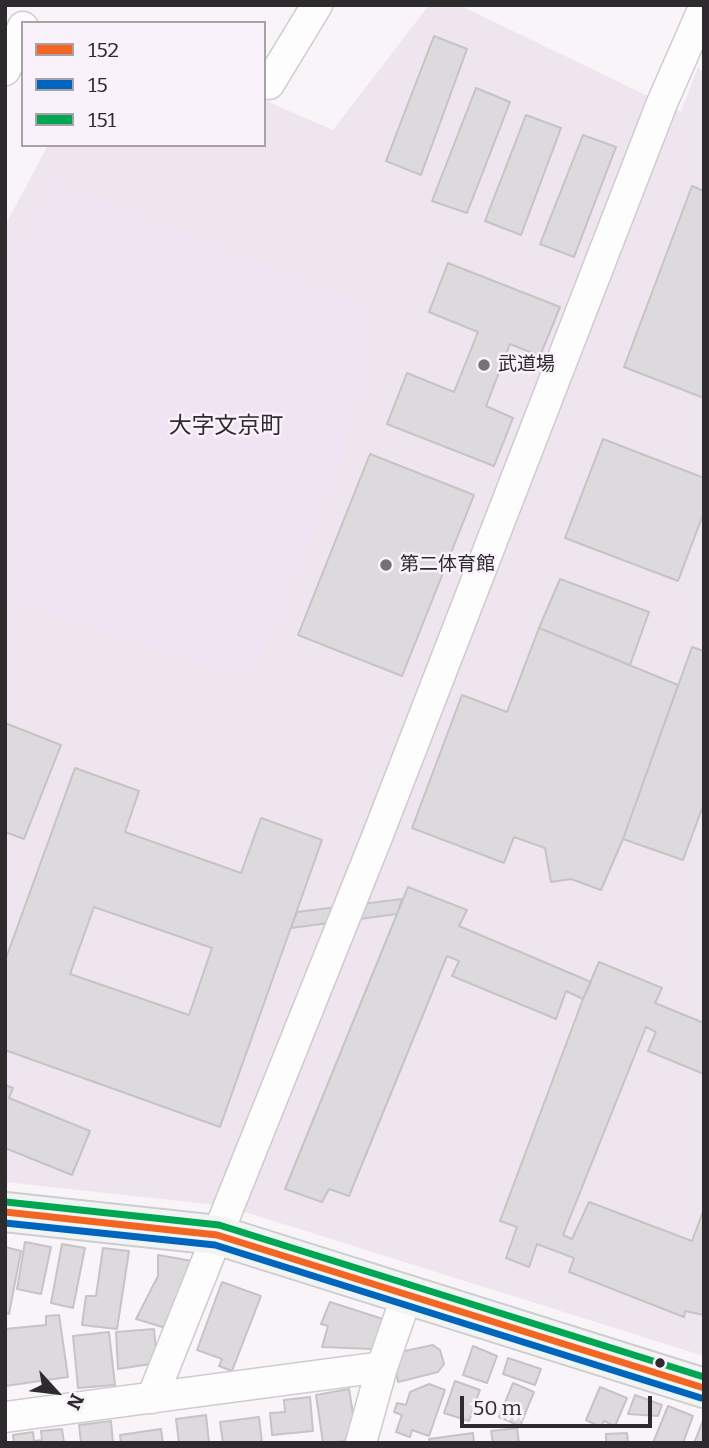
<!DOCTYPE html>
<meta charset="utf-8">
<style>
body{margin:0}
#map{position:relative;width:709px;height:1448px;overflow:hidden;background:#f8f4f8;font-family:Bitter,serif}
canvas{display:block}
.frame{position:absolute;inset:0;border:7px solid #2e2b2e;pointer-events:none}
.legend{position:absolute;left:21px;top:21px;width:245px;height:126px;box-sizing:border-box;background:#f9f2fa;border:2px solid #a8a2a8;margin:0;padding:9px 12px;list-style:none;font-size:21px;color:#2e2b2e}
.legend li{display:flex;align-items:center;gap:14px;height:35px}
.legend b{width:35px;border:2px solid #a8a2a8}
.north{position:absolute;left:21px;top:1357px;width:70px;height:70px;-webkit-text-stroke:5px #f9f2fa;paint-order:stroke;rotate:117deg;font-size:19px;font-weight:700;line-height:28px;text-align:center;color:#2e2b2e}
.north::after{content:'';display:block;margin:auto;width:24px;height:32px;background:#2e2b2e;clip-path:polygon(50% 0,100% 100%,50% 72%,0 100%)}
.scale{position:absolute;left:460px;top:1396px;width:192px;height:32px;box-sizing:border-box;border:4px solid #2e2b2e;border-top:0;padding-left:9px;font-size:21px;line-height:24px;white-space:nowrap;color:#2e2b2e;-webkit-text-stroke:5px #f9f2fa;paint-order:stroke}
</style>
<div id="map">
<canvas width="709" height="1448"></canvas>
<div class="frame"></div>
<ul class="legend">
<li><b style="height:9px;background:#f26522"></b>152</li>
<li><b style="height:9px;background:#0065bd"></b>15</li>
<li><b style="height:9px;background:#00a651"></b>151</li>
</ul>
<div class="north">N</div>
<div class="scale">50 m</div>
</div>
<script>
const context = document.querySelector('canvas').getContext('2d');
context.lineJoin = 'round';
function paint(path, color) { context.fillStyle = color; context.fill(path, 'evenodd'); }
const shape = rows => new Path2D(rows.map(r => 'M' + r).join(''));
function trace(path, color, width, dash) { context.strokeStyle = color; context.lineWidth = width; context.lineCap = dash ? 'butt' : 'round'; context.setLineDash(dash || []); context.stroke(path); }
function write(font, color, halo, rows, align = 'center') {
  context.font = font + ' Bitter,"Noto Sans JP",serif'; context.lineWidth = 5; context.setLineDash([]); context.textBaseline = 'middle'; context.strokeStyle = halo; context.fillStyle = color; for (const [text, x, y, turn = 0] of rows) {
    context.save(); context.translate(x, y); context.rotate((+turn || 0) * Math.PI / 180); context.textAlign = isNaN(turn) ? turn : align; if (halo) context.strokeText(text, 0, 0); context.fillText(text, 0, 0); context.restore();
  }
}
const built = shape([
 [429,5,459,5,681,112,698,67,704,74,704,1356,226,1206,5,1182,5,226,48,145,264,145,264,100,333,130]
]);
const green = shape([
 [56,181,377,310,367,348,371,377,344,438,346,449,259,664,229,673,5,598,5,272]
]);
const building = shape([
 [434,36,467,49,421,175,386,161,434,36],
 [476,88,510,102,467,213,432,201,476,88],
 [526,115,561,128,521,235,485,221,526,115],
 [583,135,616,147,574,257,540,244,583,135],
 [692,186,704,191,704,398,624,367,692,186],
 [448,263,560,307,540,356,510,344,486,406,513,418,494,466,387,424,407,373,454,392,478,332,429,312,448,263],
 [603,439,704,478,704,512,678,581,565,538,603,439],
 [370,454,474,495,402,676,298,635,370,454],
 [560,579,649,612,630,665,539,628,560,579],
 [539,628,678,685,623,839,601,890,571,879,551,882,545,848,514,837,504,863,412,828,462,695,507,712,539,628],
 [692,647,704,651,704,803,683,860,623,839,692,647],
 [5,723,61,745,24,839,5,832,5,723],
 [75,768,139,791,125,832,241,873,261,818,322,840,220,1127,5,1050,5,961,75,768],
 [94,907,212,948,189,1015,70,974,94,907],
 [408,887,467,910,459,926,591,982,583,999,566,991,556,1019,452,976,459,961,447,956,349,1196,329,1189,322,1202,285,1189,408,887],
 [402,899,397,914,291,928,297,912,402,899],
 [599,962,662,988,655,1003,704,1023,704,1074,648,1051,656,1032,646,1027,563,1235,572,1239,589,1202,692,1241,704,1209,704,1315,685,1311,684,1317,569,1272,574,1258,537,1244,529,1267,506,1258,517,1227,500,1221,583,999,599,962],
 [5,1085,13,1088,9,1098,90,1131,72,1175,5,1148,5,1085],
 [25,1242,51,1247,41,1294,17,1289,25,1242],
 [62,1244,85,1248,73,1308,51,1303,62,1244],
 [5,1247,21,1251,9,1314,5,1313,5,1247],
 [103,1248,129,1251,117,1329,82,1325,86,1296,96,1296,103,1248],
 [158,1255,192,1261,169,1329,136,1319,158,1276,158,1255],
 [222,1282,261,1296,232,1371,219,1366,222,1359,197,1350,222,1282],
 [330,1302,383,1319,372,1349,322,1347,328,1326,321,1324,330,1302],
 [59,1315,68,1377,5,1386,5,1329,46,1325,46,1316,59,1315],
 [154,1329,157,1363,118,1369,116,1332,154,1329],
 [109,1332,115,1385,78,1388,73,1336,109,1332],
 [433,1345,440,1350,444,1364,438,1372,398,1382,395,1366,400,1352,433,1345],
 [473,1346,497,1356,487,1383,463,1375,473,1346],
 [508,1358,541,1369,535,1385,503,1374,508,1358],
 [455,1381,480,1390,469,1421,444,1413,455,1381],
 [513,1383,534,1392,520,1426,499,1417,513,1383],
 [429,1384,445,1390,429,1436,412,1430,410,1437,396,1432,402,1415,394,1412,397,1403,406,1405,410,1392,429,1384],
 [600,1387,627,1398,615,1426,604,1421,601,1427,586,1420,600,1387],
 [349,1389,354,1420,345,1441,323,1443,316,1395,349,1389],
 [635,1395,662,1405,658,1416,628,1414,635,1395],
 [310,1397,313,1431,272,1435,270,1413,285,1412,284,1400,310,1397],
 [668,1406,693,1416,683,1443,653,1443,668,1406],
 [206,1415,209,1443,179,1443,176,1419,206,1415],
 [259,1417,262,1443,223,1443,220,1422,259,1417],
 [704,1418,704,1443,694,1443,704,1418],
 [111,1421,113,1443,81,1443,79,1425,111,1421],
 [517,1428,519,1443,493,1443,491,1431,517,1428],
 [62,1429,64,1443,14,1443,13,1435,33,1432,34,1441,42,1440,41,1431,62,1429],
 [161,1429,163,1443,121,1443,120,1435,161,1429],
 [473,1433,474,1443,430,1443,429,1439,473,1433],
 [627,1433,628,1443,606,1443,606,1434,627,1433]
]);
const street = shape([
 [5,70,23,27],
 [269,84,317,5],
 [152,1398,377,837,662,103,701,14],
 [5,1417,382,1367],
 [361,1443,382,1367,407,1295]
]);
const secondary = shape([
 [5,1212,217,1235,704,1388]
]);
const bus1 = shape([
 [5,1212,217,1235,704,1388]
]);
const bus2 = shape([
 [5,1223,215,1245,701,1398]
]);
const bus3 = shape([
 [6,1202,219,1225,704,1377]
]);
const markers = [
 [484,365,7,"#757175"],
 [386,565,7,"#757175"],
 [660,1363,6,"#2e2b2e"]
];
const poiNames = [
 ["武道場",498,365],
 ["第二体育館",400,565]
];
const quarterNames = [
 ["大字文京町",226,427]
];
paint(built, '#eee5ee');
paint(green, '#f0e4f2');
paint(building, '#dddadd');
trace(building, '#c6c3c6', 2);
trace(street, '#cfcccf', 33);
trace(secondary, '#cfcccf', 42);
trace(street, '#fefdfe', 30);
trace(secondary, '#f0f5f4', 38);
trace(bus1, '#f26522', 7);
trace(bus2, '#0065bd', 7);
trace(bus3, '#00a651', 7);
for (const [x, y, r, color] of markers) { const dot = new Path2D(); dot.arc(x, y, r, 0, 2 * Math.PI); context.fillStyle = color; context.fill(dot); trace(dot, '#f9f2fa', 2.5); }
write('19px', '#2e2b2e', '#f9f2fa', poiNames, 'left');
write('23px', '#2e2b2e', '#f9f2fa', quarterNames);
</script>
